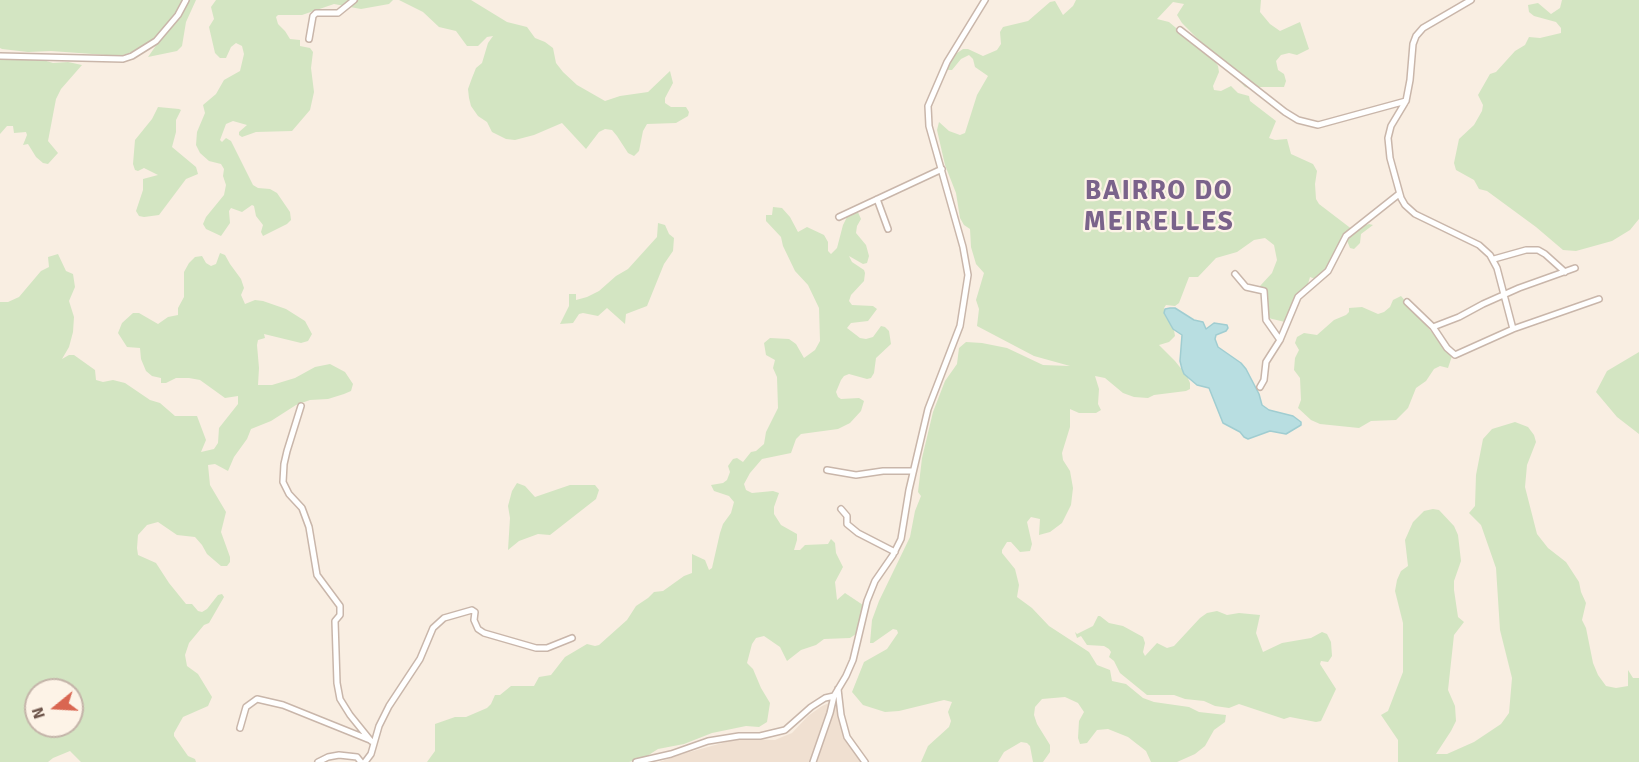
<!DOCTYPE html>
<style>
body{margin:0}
#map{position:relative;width:1639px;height:762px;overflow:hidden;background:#f9eee2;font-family:Signika,sans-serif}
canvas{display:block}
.north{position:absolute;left:24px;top:678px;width:60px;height:60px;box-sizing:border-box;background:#fdf3e7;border:2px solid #c4b4a9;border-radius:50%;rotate:252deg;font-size:16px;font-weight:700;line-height:24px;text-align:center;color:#6e554b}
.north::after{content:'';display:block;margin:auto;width:21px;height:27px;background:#d96651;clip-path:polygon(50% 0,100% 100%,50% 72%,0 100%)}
</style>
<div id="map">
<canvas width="1639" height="762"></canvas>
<div class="north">N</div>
</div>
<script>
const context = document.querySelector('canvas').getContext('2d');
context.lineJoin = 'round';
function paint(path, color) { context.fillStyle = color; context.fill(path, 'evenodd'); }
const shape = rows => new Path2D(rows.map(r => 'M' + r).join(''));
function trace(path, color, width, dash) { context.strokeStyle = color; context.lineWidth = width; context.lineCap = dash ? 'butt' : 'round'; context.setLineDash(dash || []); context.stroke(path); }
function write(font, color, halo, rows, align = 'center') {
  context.font = font + ' Signika,sans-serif'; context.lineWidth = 4.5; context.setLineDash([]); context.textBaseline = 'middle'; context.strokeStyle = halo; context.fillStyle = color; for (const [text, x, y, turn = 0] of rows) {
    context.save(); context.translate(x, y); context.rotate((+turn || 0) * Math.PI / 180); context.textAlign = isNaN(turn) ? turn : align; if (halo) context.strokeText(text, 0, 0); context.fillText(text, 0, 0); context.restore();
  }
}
const residential = shape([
 [836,700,844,735,862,762,659,762,686,753,737,739,775,740,782,737,792,733,808,716,822,706]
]);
const green = shape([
 [0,0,196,0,186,22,182,46,177,51,148,57,164,34,144,48,120,56,51,51,28,52,2,49,0,48],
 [216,0,393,0,389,4,361,9,334,4,302,15,278,15,276,17,278,24,285,31,290,39,300,40,300,46,310,48,313,52,311,68,314,92,310,110,292,131,256,132,242,137,239,135,239,132,247,125,233,121,226,124,220,140,222,142,226,138,231,141,253,185,258,188,270,189,277,193,290,212,291,220,287,224,263,236,261,232,263,225,256,216,254,206,252,205,242,212,231,208,229,211,230,223,221,236,206,229,203,224,206,217,224,195,226,185,223,176,224,169,221,164,209,161,200,153,196,145,197,132,205,113,203,105,216,94,224,80,240,71,244,54,242,46,236,43,231,47,226,58,220,58,215,53,209,27,214,19,211,7],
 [399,0,471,0,507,22,527,27,535,38,545,42,553,48,556,63,563,72,577,85,605,101,620,96,648,92,670,71,673,83,665,98,665,103,671,107,686,107,689,112,688,116,676,123,647,124,643,131,639,151,634,156,628,153,617,136,612,130,605,129,599,132,586,149,562,123,534,135,515,140,506,139,492,132,487,122,478,116,471,106,469,98,468,89,472,78,476,68,482,63,488,43,493,36,487,37,478,46,467,46,456,31,439,27,423,12],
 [1076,0,1261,0,1260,12,1270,24,1280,31,1300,22,1309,49,1297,55,1289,53,1281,55,1276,61,1278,70,1284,74,1286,81,1284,87,1261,87,1252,89,1245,87,1182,23,1177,15,1184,4,1173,2,1157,19,1169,22,1214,60,1218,66,1219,72,1213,86,1214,90,1221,91,1231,86,1238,93,1249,96,1250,101,1276,121,1269,138,1275,140,1287,139,1291,154,1313,164,1317,171,1315,184,1316,199,1319,204,1353,230,1369,224,1373,225,1361,234,1360,243,1354,249,1350,248,1346,238,1318,280,1310,277,1305,294,1295,305,1285,322,1264,317,1263,312,1268,297,1260,286,1272,273,1277,260,1274,245,1265,238,1254,240,1237,252,1216,258,1198,277,1189,277,1179,303,1175,306,1166,305,1164,308,1164,314,1174,330,1175,336,1169,342,1159,345,1175,361,1187,376,1190,383,1190,389,1186,391,1154,395,1148,398,1134,397,1123,393,1105,378,1095,376,1099,389,1098,404,1101,410,1096,413,1079,413,1070,409,1070,427,1062,453,1063,460,1070,471,1073,488,1071,505,1062,523,1050,532,1039,535,1040,519,1031,517,1027,522,1032,544,1030,551,1020,552,1011,542,1007,542,1002,550,1002,553,1015,569,1019,585,1017,597,1032,608,1049,626,1089,652,1097,665,1110,670,1112,681,1126,684,1143,698,1154,702,1189,707,1199,712,1226,715,1225,722,1214,730,1205,746,1195,754,1177,762,1151,762,1146,751,1128,737,1108,729,1097,730,1087,743,1080,744,1078,738,1079,721,1084,712,1078,703,1065,697,1042,699,1035,707,1034,715,1037,724,1050,745,1050,752,1043,762,1033,762,1030,746,1027,743,1021,742,1004,752,998,762,921,762,928,746,949,727,951,721,948,712,952,702,944,700,899,711,885,712,863,705,852,692,864,662,887,649,898,633,897,630,893,629,873,643,870,643,872,620,879,601,910,537,915,511,921,496,918,492,922,458,933,412,945,381,957,364,959,348,966,342,982,343,1007,348,1043,365,1070,366,1034,356,977,326,979,309,976,300,984,273,976,264,971,247,970,229,964,225,960,218,956,193,945,165,937,130,939,122,949,131,960,135,965,133,977,95,988,76,975,67,973,59,969,55,961,59,952,70,948,70,948,65,954,55,963,49,968,49,983,56,997,50,1001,44,1000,32,1003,27,1028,21,1050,2,1055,1,1063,15,1073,6],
 [1562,0,1639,0,1639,219,1630,230,1612,241,1576,251,1563,250,1536,227,1487,191,1479,189,1474,180,1456,170,1454,163,1459,139,1474,125,1482,111,1483,105,1478,95,1490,74,1496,72,1515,51,1525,45,1529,37,1540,38,1561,33,1561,28,1556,22,1534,16,1529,12,1528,5,1538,3,1551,14,1560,8],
 [0,56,40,59,53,63,68,62,82,65,61,89,56,99,48,141,58,153,48,164,43,163,36,157,28,144,23,145,27,135,26,132,14,133,13,126,7,126,0,134],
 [158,107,179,109,181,110,176,120,176,132,172,147,196,167,198,174,186,179,159,215,144,217,139,216,136,211,143,190,143,179,158,175,144,168,138,171,135,170,133,164,135,140,152,119],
 [773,207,782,208,790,217,798,232,807,227,824,235,828,242,828,251,831,254,837,248,843,225,850,211,857,210,861,219,857,226,856,233,866,245,869,256,867,263,863,264,849,256,852,262,864,270,865,273,864,281,851,295,849,301,852,305,873,306,877,309,868,321,851,323,847,328,860,338,866,339,873,337,881,326,885,327,889,331,891,344,876,358,874,373,871,378,867,379,849,374,844,376,841,380,836,392,838,397,841,399,859,398,864,401,861,411,850,423,838,429,801,434,796,439,791,453,762,459,750,473,744,484,746,490,752,493,773,491,779,493,774,507,774,514,781,525,797,534,797,540,794,550,800,550,805,545,828,544,831,539,835,543,836,553,843,567,835,582,837,600,845,593,863,605,862,617,856,634,850,638,824,639,816,645,801,650,787,661,780,647,764,636,756,638,752,644,747,663,753,669,761,688,770,703,767,722,759,727,746,726,712,733,684,744,658,749,644,758,629,762,427,762,435,751,435,724,455,717,466,717,487,708,491,704,495,695,500,695,511,686,534,686,539,677,551,675,565,657,587,644,595,646,599,645,627,620,636,606,648,598,654,592,663,591,684,576,692,573,692,554,705,560,709,570,712,568,720,533,723,524,731,513,734,502,729,496,714,491,711,485,723,483,727,480,730,472,728,466,733,459,737,458,743,462,751,452,756,451,764,444,766,432,778,408,777,377,773,368,775,360,766,355,764,343,770,338,789,339,796,344,804,358,815,350,820,341,819,308,808,285,795,271,783,246,781,237,766,221,766,215,772,215],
 [658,223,665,225,669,234,674,238,673,251,664,264,647,306,626,314,625,324,607,308,598,316,583,313,579,314,573,323,560,324,569,306,569,294,576,294,576,300,587,297,599,291,616,276,628,269,657,237],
 [220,253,225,255,230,264,241,279,244,288,241,295,245,304,255,300,263,301,286,309,305,321,312,334,308,341,301,343,264,334,265,338,258,340,257,345,259,368,258,385,272,385,295,378,315,367,330,364,345,372,353,384,351,391,344,394,328,399,310,400,296,405,271,421,251,429,247,439,234,457,228,471,215,464,208,465,210,485,226,512,221,532,230,557,230,562,227,566,221,566,207,554,202,545,195,537,177,535,158,522,147,525,138,535,137,548,138,555,156,563,169,583,186,604,192,604,198,611,202,612,207,609,218,595,222,594,224,597,209,623,204,625,189,643,185,655,187,666,198,674,212,697,208,706,183,717,174,733,174,736,188,756,195,759,196,762,81,762,70,751,53,758,48,762,0,762,0,302,8,302,19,297,41,271,49,267,48,257,58,254,66,271,73,274,75,287,69,301,74,317,73,332,69,347,62,359,69,355,74,355,95,370,96,380,103,382,113,380,125,383,150,400,160,403,175,416,197,416,206,440,201,452,214,449,218,443,219,428,238,404,238,396,225,398,200,380,189,378,176,378,166,383,161,383,161,378,152,376,146,371,141,359,140,348,127,347,118,333,122,323,133,313,139,313,158,324,168,317,178,315,178,308,184,297,184,272,189,263,195,257,202,256,206,263,211,266,216,264],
 [36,690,72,690,72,726,36,726],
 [1401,296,1452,356,1448,368,1440,366,1434,369,1426,381,1416,388,1408,408,1396,420,1371,421,1359,428,1320,424,1311,420,1298,408,1301,400,1300,378,1294,370,1295,358,1299,350,1295,343,1297,337,1304,333,1317,335,1334,320,1346,315,1349,312,1349,308,1362,307,1378,314,1384,312,1390,307,1393,300],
 [1639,352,1639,434,1617,417,1596,392,1607,371],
 [1515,422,1528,427,1534,435,1536,442,1527,465,1525,487,1537,534,1548,548,1566,562,1579,582,1581,592,1586,603,1582,620,1586,628,1593,663,1598,675,1606,686,1616,688,1628,686,1628,670,1633,678,1639,678,1639,762,1398,762,1398,740,1381,715,1388,711,1403,672,1403,623,1395,591,1397,580,1401,571,1408,566,1405,540,1413,522,1424,511,1433,509,1439,510,1454,526,1458,535,1461,561,1454,581,1454,590,1458,617,1464,622,1454,635,1448,690,1455,706,1456,721,1451,731,1436,754,1447,754,1474,742,1501,724,1509,713,1512,678,1500,630,1496,568,1481,525,1469,513,1475,506,1476,475,1483,439,1492,429],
 [517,483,525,486,535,497,570,485,595,485,599,490,596,499,550,535,538,534,519,541,508,550,510,518,508,506,512,491],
 [1217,611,1227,615,1239,613,1260,615,1256,633,1263,652,1282,643,1311,638,1322,632,1327,634,1331,642,1332,656,1328,662,1321,661,1320,664,1336,689,1321,721,1316,722,1290,717,1284,719,1239,704,1229,708,1215,706,1204,701,1185,699,1174,695,1147,695,1120,673,1114,661,1109,657,1111,652,1109,649,1104,646,1087,645,1081,636,1077,638,1075,632,1077,634,1093,626,1098,616,1100,616,1109,623,1123,626,1143,637,1145,643,1143,652,1145,656,1157,643,1167,648,1174,646,1200,618,1207,613]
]);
const water = shape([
 [1170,308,1175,308,1194,320,1203,322,1206,329,1214,323,1227,325,1228,328,1226,331,1216,335,1215,339,1218,347,1241,363,1246,369,1259,394,1262,405,1269,410,1293,416,1301,422,1301,425,1286,434,1270,431,1248,439,1244,437,1240,432,1223,423,1209,388,1197,385,1184,374,1182,369,1180,361,1182,335,1173,329,1164,313,1165,309,1170,308]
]);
const minor = shape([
 [1180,30,1285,112,1298,120,1318,125,1406,101,1410,80,1413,44,1416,36,1423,28,1471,0],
 [309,39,313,16,316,13,338,13,354,0],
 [0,56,123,59,132,56,156,41,178,15,186,0],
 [1406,101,1391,126,1388,138,1390,158,1401,198,1405,205,1415,214,1479,245,1490,255,1497,268,1513,329],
 [877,199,888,229],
 [839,217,942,169],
 [1494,259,1526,250,1538,250,1545,254,1565,272],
 [1235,274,1246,287,1264,291,1266,320,1280,340],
 [1407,302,1433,327,1447,348,1455,355,1513,329,1599,299],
 [1433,327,1459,317,1483,304,1519,288,1575,268],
 [1260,387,1264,380,1266,362,1280,340,1298,297,1328,271,1346,236,1399,194],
 [301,406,287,451,284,464,283,482,289,494,302,508,309,527,317,575,340,606,340,615,335,621,337,683,340,699,350,715,371,741],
 [827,470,856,475,883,471,913,471],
 [841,509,847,516,847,524,858,533,895,552],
 [838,689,841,715,847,737,865,762],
 [240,728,246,707,257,699,283,705,370,740],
 [318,762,328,757,339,755,357,757,361,762],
 [365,762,371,754,379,726,389,706,420,659,433,628,444,618,472,610,475,612,474,620,478,629,484,633,536,648,547,648,572,638],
 [636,762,671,754,708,741,739,736,760,736,785,730,811,707,825,698,834,696,846,676,853,660,867,601,875,581,893,555,901,539,909,490,928,409,960,326,968,275,963,247,929,126,928,106,947,62,985,0],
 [813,762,830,713,834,696]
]);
const districtNames = [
 ["BAIRRO DO",1159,192],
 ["MEIRELLES",1159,223]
];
paint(residential, '#f0e0d1');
paint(green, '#d3e5c2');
paint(water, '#b8dee1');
trace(water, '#a0cdd1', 1.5);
trace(minor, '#c9b6aa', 8);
trace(minor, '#fff', 5);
context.letterSpacing = '1.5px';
write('bold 27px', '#7a638b', '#fdf3e7', districtNames);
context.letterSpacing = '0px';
</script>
